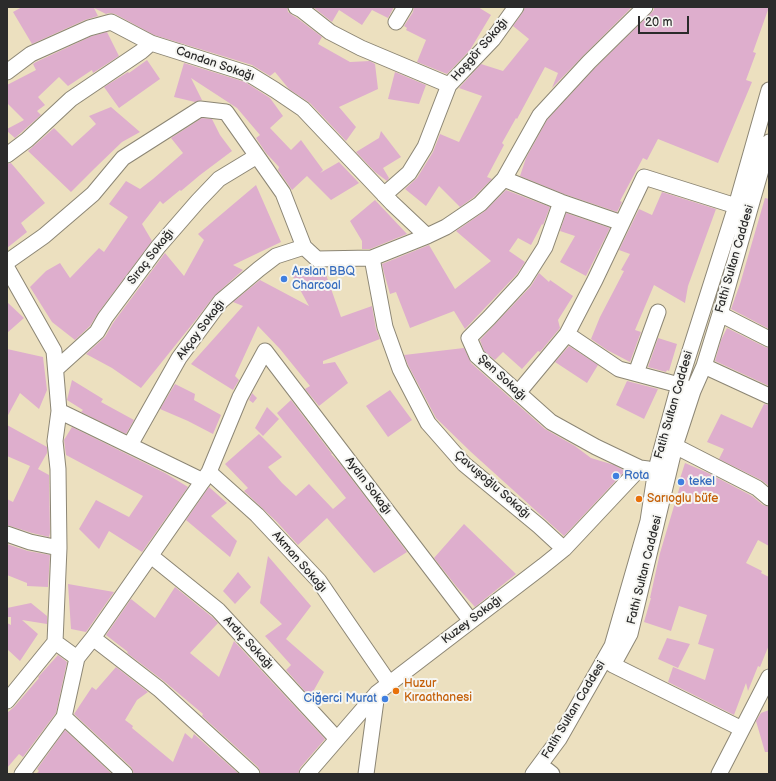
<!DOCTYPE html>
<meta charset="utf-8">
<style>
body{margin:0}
#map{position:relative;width:776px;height:781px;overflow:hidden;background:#ece0bf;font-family:"Balsamiq Sans",sans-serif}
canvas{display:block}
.frame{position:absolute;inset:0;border:8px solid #2b2b2b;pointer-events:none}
.scale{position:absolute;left:638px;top:16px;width:51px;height:18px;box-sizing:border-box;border:2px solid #2b2b2b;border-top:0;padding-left:5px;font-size:12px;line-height:14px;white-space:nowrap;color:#2b2b2b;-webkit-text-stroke:3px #f6f6f2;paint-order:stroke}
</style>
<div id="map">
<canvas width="776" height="781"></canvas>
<div class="frame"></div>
<div class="scale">20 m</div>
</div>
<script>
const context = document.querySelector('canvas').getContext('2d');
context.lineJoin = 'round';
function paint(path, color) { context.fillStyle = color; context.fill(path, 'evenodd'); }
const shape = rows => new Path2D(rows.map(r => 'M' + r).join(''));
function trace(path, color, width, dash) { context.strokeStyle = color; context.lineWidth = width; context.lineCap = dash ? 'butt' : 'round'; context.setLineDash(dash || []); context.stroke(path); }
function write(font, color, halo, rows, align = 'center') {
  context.font = font + ' "Balsamiq Sans",sans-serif'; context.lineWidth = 4; context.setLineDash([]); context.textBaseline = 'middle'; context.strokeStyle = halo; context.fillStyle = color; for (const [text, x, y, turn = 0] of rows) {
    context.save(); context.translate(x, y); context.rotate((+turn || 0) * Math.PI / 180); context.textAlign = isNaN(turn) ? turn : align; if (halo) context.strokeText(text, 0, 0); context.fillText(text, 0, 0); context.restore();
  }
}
const building = shape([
 [22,7,287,7,288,12,292,15,297,18,322,37,318,44,350,62,370,61,375,64,378,89,339,107,356,127,346,141,310,103,289,89,275,72,270,76,252,65,154,35,115,14,109,13,106,14,94,8,98,16,85,20,32,44,13,12],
 [313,7,394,7,388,18,372,10,362,25,339,10,332,22],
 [414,7,478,7,491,15,470,50,447,74,417,62,426,40,406,30,407,28,404,26,413,12],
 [525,7,632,7,583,56,552,88,558,73,545,67,517,119,516,118,502,143,504,145,487,177,492,179,474,197,460,207,439,186,426,206,405,189,417,178,433,152,440,134,459,142,482,96,459,88,481,64,503,71,529,39,513,26,523,12],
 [654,7,769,7,753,52,756,53,746,80,752,82,718,163,658,139,647,160,643,158,620,201,622,202,617,212,564,194,520,176,526,158,547,120,595,68,651,13,654,10],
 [107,32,119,56,93,73,92,70,68,86,59,77,38,97,45,105,37,111,41,115,15,138,7,131,7,129,24,120,7,103,7,85,36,70,33,64,36,62,92,36],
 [147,60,160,79,119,108,104,87,128,72,129,73],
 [184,63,245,82,270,98,283,116,270,128,291,150,301,140,323,170,320,173,339,162,359,183,331,200,307,176,292,190,278,170,279,167,266,153,256,138,260,135,237,108,191,78,202,100,195,102,174,97],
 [395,72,426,85,419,104,388,99],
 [111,107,140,132,122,142,95,168,71,192,28,151,54,128,72,146,96,124,89,116],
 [202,118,212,119,220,135,232,151,200,175,181,191,180,190,163,204,160,201,142,224,152,241,98,313,90,326,75,340,52,322,30,287,46,271,60,263,70,278,99,248,104,252,128,217,109,204,126,181,140,189,153,179,183,153,171,138],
 [381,131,401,157,383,168,389,178,387,181,375,172,356,152,379,138],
 [11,163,45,203,21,223,27,232,7,248,7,164],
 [256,185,281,242,233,265,243,270,214,296,198,317,141,388,112,368,86,354,105,337,113,323,165,253,184,276,204,240,198,234],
 [506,190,550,207,543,225,542,224,531,245,518,238,509,251,525,262,517,274,465,329,454,311,410,328,396,292,390,294,384,273,382,264,429,245,455,289,491,261,456,231,485,211],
 [662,192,716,209,688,286,685,303,654,285,635,330,641,332,630,362,607,350,591,339,600,317,624,271,621,270,630,254,619,250,639,209,652,215],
 [765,198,769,199,769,329,731,309,740,284],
 [375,200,407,234,370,249,362,249,362,241,350,221],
 [566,213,610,228,586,276,560,262,575,236,560,231],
 [324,269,341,317,372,306,376,329,380,339,323,361,323,364,335,362,348,383,319,406,305,389,310,386,280,349,258,326,235,376,239,380,233,390,191,364,243,306,233,302,260,280,309,306,292,275],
 [539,273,549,282,550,280,573,296,558,320,560,328,540,352,538,351,522,369,503,352,495,360,484,351,480,340,531,286],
 [7,302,24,318,7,333],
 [727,328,765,347,769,348,769,386,715,361,721,340],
 [658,338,677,344,669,371,667,370,666,372,648,367],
 [569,346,598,365,587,383,555,362],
 [464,348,471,363,545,429,575,446,591,458,614,465,625,471,564,536,471,452,436,418,408,365,404,355],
 [7,349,43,357,47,390,39,409,20,393,7,417],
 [72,380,103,399,101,402,134,420,126,434,81,412,83,410,67,400],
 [627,381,658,389,644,419,616,405],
 [175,384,195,394,194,400,221,415,213,434,188,421,160,409],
 [390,390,412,420,388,437,366,406],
 [252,393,257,398,253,403,249,400],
 [291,400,332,454,331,454,341,465,407,552,374,573,327,518,298,545,277,522,244,491,248,488,225,464,259,434,282,457,268,467,282,483,296,496,309,484,333,509,346,498,277,413],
 [764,404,769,405,769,486,761,480,719,459,724,449,707,442,721,414,752,428],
 [267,407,279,419,263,436,255,428],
 [7,425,47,447,47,453,38,469,49,475,50,533,49,537,32,533,7,525,7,499,13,502,30,466,7,456],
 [72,427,165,473,188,487,142,552,109,531,99,549,79,529,96,500,129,517,143,496,66,455,64,440],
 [685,463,708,473,752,496,763,505,769,507,769,546,758,540,746,563,762,571,761,573,769,577,769,645,760,667,758,666,748,691,746,683,734,715,668,682,673,667,705,680,714,649,698,644,707,615,679,606,671,631,644,622,651,598,650,598,660,553,680,486,678,485],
 [209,487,227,503,211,516,237,541,230,557,186,520],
 [464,524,516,574,475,607,456,586,434,558],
 [7,544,28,551,50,555,48,587,27,586,27,583,7,575],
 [268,556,311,606,286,639,324,672,310,697,286,670,291,665,265,636,282,624,260,603],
 [238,572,251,587,235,604,223,591],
 [68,584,114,592,86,632,71,629],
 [175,587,212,617,218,623,190,653,219,677,234,641,325,739,300,768,298,774,261,774,260,771,258,767,202,716,203,714,165,682,127,653,128,652,106,635,131,599,155,618],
 [31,603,47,616,47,624,22,620,38,634,20,661,7,649,7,623,11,625,11,617,7,617,7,608],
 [667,638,690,644,678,668,658,659],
 [58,655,67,662,56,713,23,757,19,754,7,768,7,713,14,707,39,678,38,677,40,675],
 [116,667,148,692,137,700,125,720,133,726,132,728,173,762,185,733,192,739,194,734,239,774,134,774,133,771,131,767,74,714,92,687,96,690],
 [769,710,769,752,765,752,756,721,761,713],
 [65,730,112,774,36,774,39,771,37,769]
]);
const minor = shape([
 [296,7,302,10,330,32,361,48,449,85],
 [396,22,405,7],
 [7,72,31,54,89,28,111,22,151,43,249,74,275,90,303,109,392,203,427,236],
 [7,155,27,140,71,99,142,51,151,43],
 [504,179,561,202,622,223],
 [384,195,409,173,425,147,449,85,493,39,516,7],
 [561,202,545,247,524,280,489,318,469,338,477,356,551,422,596,447,640,468,648,469],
 [372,258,385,327,400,369,428,423,464,464,539,526,564,549],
 [7,262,44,236,93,194,123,158,200,109,226,112,283,193,304,247,317,259,372,258,427,236,446,227,480,204,504,179,540,115,589,62,645,7],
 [7,268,54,351,59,411,55,441,58,469,59,548,55,642,7,701],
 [720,314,769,339],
 [567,334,619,369,679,385,689,389],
 [704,366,769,396],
 [56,369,97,332,105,318,158,247,198,201,219,179,257,156],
 [636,373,658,312],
 [518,393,567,334,595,280,644,177,736,206],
 [59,411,203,481],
 [130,445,179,358,221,301,259,269,276,256,304,247],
 [675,446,757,488,769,498],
 [209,472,257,515,319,581,389,683],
 [7,534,30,542,59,548],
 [151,556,218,610,337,739],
 [93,638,159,689,252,774],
 [55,642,77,658],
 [613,665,630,634,675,446,693,391,704,366,720,314,769,142],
 [613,665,742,729],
 [64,717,125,774],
 [547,770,552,774],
 [22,774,64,717,77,658,93,638,209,472,240,397,265,351,471,621],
 [307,774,377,693,543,566,564,549,640,468],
 [366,774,377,693],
 [533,774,559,739,612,646,648,521,656,469,679,385,736,206,769,90],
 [719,774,769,677]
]);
const markers = [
 [284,279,4,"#3f7fe0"],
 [616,476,4,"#3f7fe0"],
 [681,482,4,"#3f7fe0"],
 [639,499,4,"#e8710a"],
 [396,691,4,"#e8710a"],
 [385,699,4,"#3f7fe0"]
];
const streetNames = [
 ["Hoşgör Sokağı",480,50,-49],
 ["Candan Sokağı",215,64,19],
 ["Sıraç Sokağı",151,257,-52],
 ["Fathi Sultan Caddesi",735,259,-74],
 ["Akçay Sokağı",201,330,-53],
 ["Şen Sokağı",502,378,43],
 ["Fatih Sultan Caddesi",674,405,-74],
 ["Çavuşoğlu Sokağı",492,485,41],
 ["Aydın Sokağı",368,486,53],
 ["Akman Sokağı",299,562,49],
 ["Fathi Sultan Caddesi",645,570,-76],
 ["Kuzey Sokağı",472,620,-37],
 ["Ardıç Sokağı",248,643,47],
 ["Fatih Sultan Caddesi",574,710,-59]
];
const shopNames = [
 ["Arslan BBQ",292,272],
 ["Charcoal",292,286],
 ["Rota",624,476],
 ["tekel",689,482],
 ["Ciğerci Murat",377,699,"right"]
];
const foodNames = [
 ["Sarıoglu büfe",647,499],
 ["Huzur",404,684],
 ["Kıraathanesi",404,698]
];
paint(building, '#deaecd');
trace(minor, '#8c8675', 17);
trace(minor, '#fff', 15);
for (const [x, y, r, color] of markers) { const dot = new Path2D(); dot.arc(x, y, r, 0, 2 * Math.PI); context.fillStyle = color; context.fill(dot); trace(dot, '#f6f6f2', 1.5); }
write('12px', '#2b2b2b', '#f6f6f2', streetNames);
write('12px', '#366cbe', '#f6f6f2', shopNames, 'left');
write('12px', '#c56008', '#f6f6f2', foodNames, 'left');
</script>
